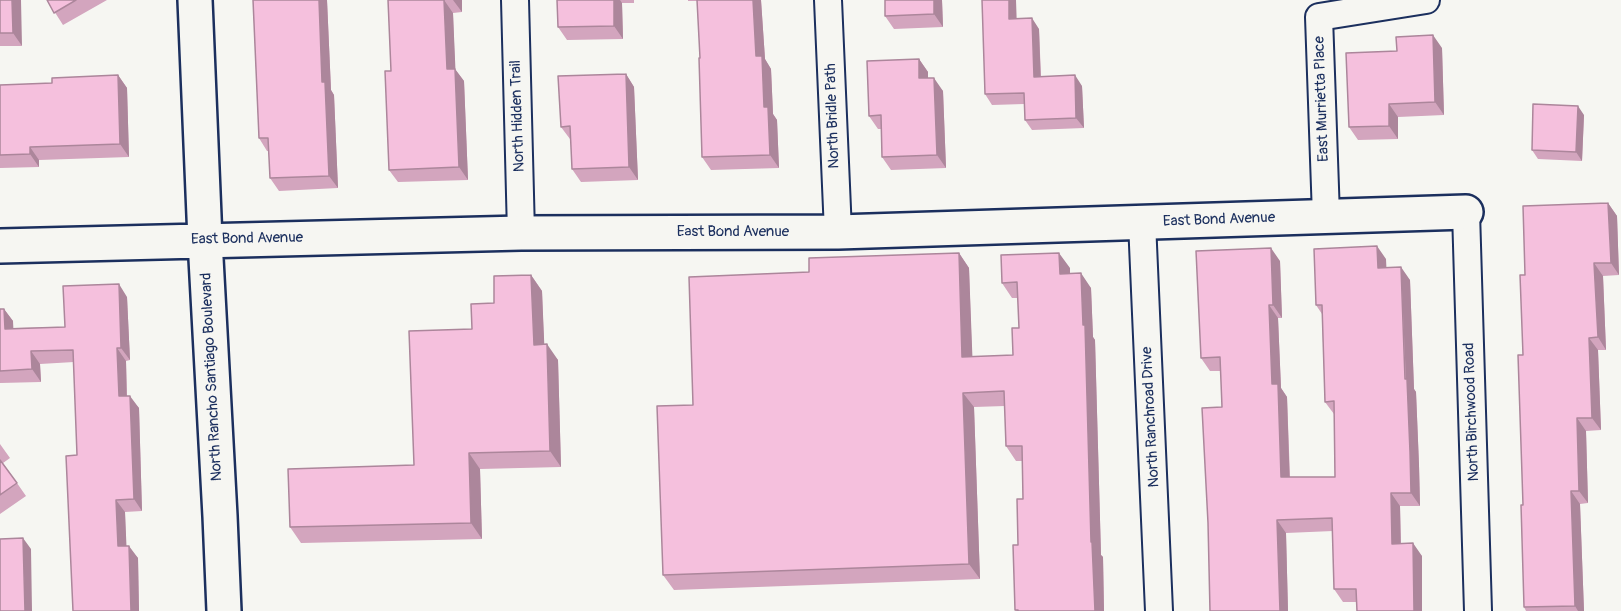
<!DOCTYPE html>
<style>
body{margin:0}
canvas{display:block;background:#f6f6f2}
</style>
<canvas width="1621" height="611"></canvas>
<script>
const context = document.querySelector('canvas').getContext('2d');
context.lineJoin = 'round';
const shape = rows => new Path2D(rows.map(r => 'M' + r).join(''));
function trace(path, color, width, dash) { context.strokeStyle = color; context.lineWidth = width; context.lineCap = dash ? 'butt' : 'round'; context.setLineDash(dash || []); context.stroke(path); }
function paint(path, color) { context.fillStyle = color; context.fill(path, 'evenodd'); }
function write(font, color, halo, rows, align = 'center') {
  context.font = font + ' Pangolin,sans-serif'; context.lineWidth = 4.5; context.setLineDash([]); context.textBaseline = 'middle'; context.strokeStyle = halo; context.fillStyle = color; for (const [text, x, y, turn = 0] of rows) {
    context.save(); context.translate(x, y); context.rotate((+turn || 0) * Math.PI / 180); context.textAlign = isNaN(turn) ? turn : align; if (halo) context.strokeText(text, 0, 0); context.fillText(text, 0, 0); context.restore();
  }
}
const street = shape([
 [515,0,521,233],
 [828,0,838,232],
 [1466,212,1478,611],
 [1326,216,1319,17,1426,0],
 [1142,222,1159,611]
]);
const secondary = shape([
 [195,0,205,240,220,516,224,611],
 [0,246,521,233,838,232,1466,212]
]);
const wall = shape([
 [0,0,22,46,0,46],
 [47,0,107,0,63,25],
 [253,0,327,0,331,90,334,95,338,188,279,191,270,178,269,151,267,151,259,138],
 [388,0,462,0,462,12,453,13,455,69,464,81,468,180,398,182,389,170,391,71],
 [557,0,634,0,634,3,622,3,623,39,567,40,558,27],
 [688,0,770,0,761,0,765,59,771,69,773,114,777,120,779,168,711,170,702,157,700,58,697,1,688,1],
 [885,0,942,0,943,27,894,29,885,16],
 [1017,19,1039,29,1041,76,1082,86,1084,128,1032,130,1025,120,1024,104,992,105,985,94],
 [1442,48,1444,115,1398,117,1398,139,1358,140,1349,127],
 [919,59,928,72,928,78,943,91,946,168,891,170,882,157,881,129,878,129,869,116],
 [626,74,634,87,638,180,581,182,572,169,571,139,570,139,561,127],
 [118,75,127,88,129,157,39,160,39,167,0,168,0,85,52,83],
 [1584,115,1582,161,1538,159,1532,150],
 [1608,203,1617,216,1619,275,1603,276,1606,350,1598,350,1601,430,1586,431,1588,503,1580,504,1584,611,1526,611,1524,607,1523,355,1525,275],
 [959,253,969,268,972,357,1013,355,1019,328,1018,298,1012,298,1002,283,1070,268,1070,274,1091,288,1093,337,1095,340,1101,555,1103,557,1104,611,1016,611,1015,610,1018,545,1023,499,1022,461,1016,461,1006,446,1005,406,974,407,980,579,674,590,663,575,809,272],
 [1386,259,1386,267,1410,280,1414,389,1416,392,1419,465,1420,506,1400,506,1401,544,1422,556,1422,611,1357,611,1356,602,1343,602,1334,589,1333,531,1286,533,1288,611,1222,407,1221,371,1210,371,1201,358,1280,261,1282,318,1278,318,1281,388,1287,397,1290,477,1335,477,1334,414,1325,402,1322,314,1316,305],
 [531,275,542,291,544,345,558,360,561,467,480,469,482,539,301,543,290,527,414,465,472,329,494,303],
 [127,297,130,360,126,361,127,396,139,408,142,511,125,512,126,546,138,558,139,611,73,611,77,455,74,362,40,364,41,382,0,383,0,309,4,309,13,321,13,328,65,327],
 [0,444,10,458,3,463,26,496,0,514]
]);
const shadedWall = shape([
 [12,0,21,0,22,46,13,33],
 [319,0,327,0,331,90,334,95,338,188,329,176,322,82],
 [444,0,453,13,456,82,447,69],
 [453,0,462,0,462,12],
 [614,0,620,0,622,3,623,39,614,26],
 [753,0,761,0,765,59,771,69,773,114,777,120,779,168,770,155,764,107,756,56],
 [934,0,942,0,943,27,934,14],
 [1009,0,1016,0,1017,29,1009,19],
 [1032,18,1039,29,1041,87,1034,77],
 [1433,35,1442,48,1444,115,1435,102],
 [919,59,928,72,928,91,919,78],
 [455,69,464,81,468,180,459,167],
 [626,74,634,87,638,180,629,167],
 [118,75,127,88,129,157,120,144],
 [1075,75,1082,86,1084,128,1076,118],
 [934,78,943,91,946,168,937,155],
 [1389,104,1398,117,1398,139,1389,126],
 [1578,106,1584,115,1582,161,1576,152],
 [30,147,39,160,39,167,30,154],
 [1608,203,1617,216,1619,275,1611,263],
 [1377,246,1386,259,1387,280,1378,268],
 [1271,248,1280,261,1282,318,1273,305],
 [959,253,969,268,973,372,962,357],
 [1059,253,1070,268,1070,289,1060,274],
 [1594,263,1603,276,1606,350,1598,337],
 [1401,267,1410,280,1414,389,1416,392,1419,465,1420,506,1411,493],
 [1081,273,1091,288,1093,337,1095,340,1101,555,1103,557,1104,611,1094,611,1091,542],
 [531,275,542,291,545,361,534,345],
 [119,284,127,297,130,360,121,348],
 [1269,305,1278,318,1281,388,1287,397,1290,490,1281,477,1272,384],
 [4,309,13,321,14,341,5,329],
 [1589,338,1598,350,1601,430,1592,418],
 [547,344,558,360,561,467,550,451],
 [117,348,126,361,127,409,119,396],
 [31,351,40,364,41,382,32,369],
 [963,393,974,407,980,579,969,564],
 [130,396,139,408,142,511,134,499],
 [1577,418,1586,431,1588,503,1579,491],
 [469,453,480,469,482,539,471,523],
 [1571,491,1580,504,1584,611,1578,611,1575,606],
 [1391,493,1400,506,1401,557,1392,544],
 [116,500,125,512,127,558,118,546],
 [1277,520,1286,533,1288,611,1280,611],
 [23,538,31,549,32,611,25,611],
 [1413,543,1422,556,1422,611,1414,611],
 [129,546,138,558,139,611,131,611]
]);
const building = shape([
 [0,0,12,0,13,33,0,33,0,0],
 [47,0,76,0,54,13,47,0],
 [253,0,319,0,322,82,325,82,329,176,270,178,268,138,259,138,253,0],
 [388,0,444,0,447,69,455,69,459,167,389,170,385,71,391,71,388,0],
 [557,0,614,0,614,26,558,27,557,0],
 [697,0,753,0,756,56,762,56,764,107,768,107,770,155,702,157,699,58,700,58,697,0],
 [885,0,934,0,934,14,885,16,885,0],
 [982,0,1009,0,1009,19,1032,18,1034,77,1075,75,1076,118,1025,120,1024,93,985,94,982,0],
 [1433,35,1435,102,1389,104,1389,126,1349,127,1346,53,1397,51,1396,37,1433,35],
 [919,59,919,78,934,78,937,155,882,157,881,115,869,116,867,61,919,59],
 [626,74,629,167,572,169,570,126,561,127,558,76,626,74],
 [118,75,120,144,30,147,30,154,0,155,0,85,52,83,52,78,118,75],
 [1533,104,1578,106,1576,152,1532,150,1533,104],
 [1608,203,1611,263,1594,263,1598,337,1589,338,1592,418,1577,418,1579,491,1571,491,1575,606,1524,607,1521,505,1523,505,1518,355,1523,355,1520,275,1525,275,1523,206,1608,203],
 [1377,246,1378,268,1401,267,1405,379,1407,379,1410,452,1411,493,1391,493,1392,544,1413,543,1414,611,1357,611,1356,589,1334,589,1332,518,1277,520,1280,611,1210,611,1208,523,1202,408,1222,407,1220,357,1201,358,1196,251,1271,248,1273,305,1269,305,1272,384,1278,384,1281,477,1335,477,1334,401,1325,402,1322,305,1316,305,1314,249,1377,246],
 [959,253,962,357,1013,355,1012,328,1019,328,1017,282,1002,283,1001,255,1059,253,1060,274,1081,273,1083,325,1085,325,1091,542,1092,542,1095,611,1018,611,1018,610,1015,610,1013,545,1018,545,1017,499,1023,499,1022,446,1006,446,1004,391,963,393,969,564,663,575,657,406,693,405,689,277,809,272,809,258,959,253],
 [531,275,534,345,547,344,550,451,469,453,471,523,290,527,288,469,414,465,409,331,472,329,471,304,494,303,494,276,531,275],
 [119,284,121,348,117,348,119,396,130,396,134,499,116,500,118,546,129,546,131,611,73,611,66,456,77,455,73,350,31,351,32,369,0,371,0,309,4,309,5,329,65,327,63,286,119,284],
 [0,460,17,483,0,495,0,460],
 [23,538,25,611,0,611,0,539,23,538]
]);
const streetNames = [
 ["East Murrietta Place",1322,99,-92],
 ["North Hidden Trail",518,116,-92],
 ["North Bridle Path",833,116,-92],
 ["East Bond Avenue",1219,220,-2],
 ["East Bond Avenue",733,232],
 ["East Bond Avenue",247,239,-1],
 ["North Rancho Santiago Boulevard",212,377,-93],
 ["North Birchwood Road",1472,412,-92],
 ["North Ranchroad Drive",1151,417,-93]
];
trace(street, '#1b2f5e', 30);
trace(secondary, '#1b2f5e', 38);
trace(street, '#f6f6f2', 26);
trace(secondary, '#f6f6f2', 33);
paint(wall, '#d3a5be');
paint(shadedWall, '#ac869b');
paint(building, '#f5c0dd');
trace(building, '#ac869b', 1.5);
write('15px', '#1b2f5e', '#f6f6f2', streetNames);
</script>
